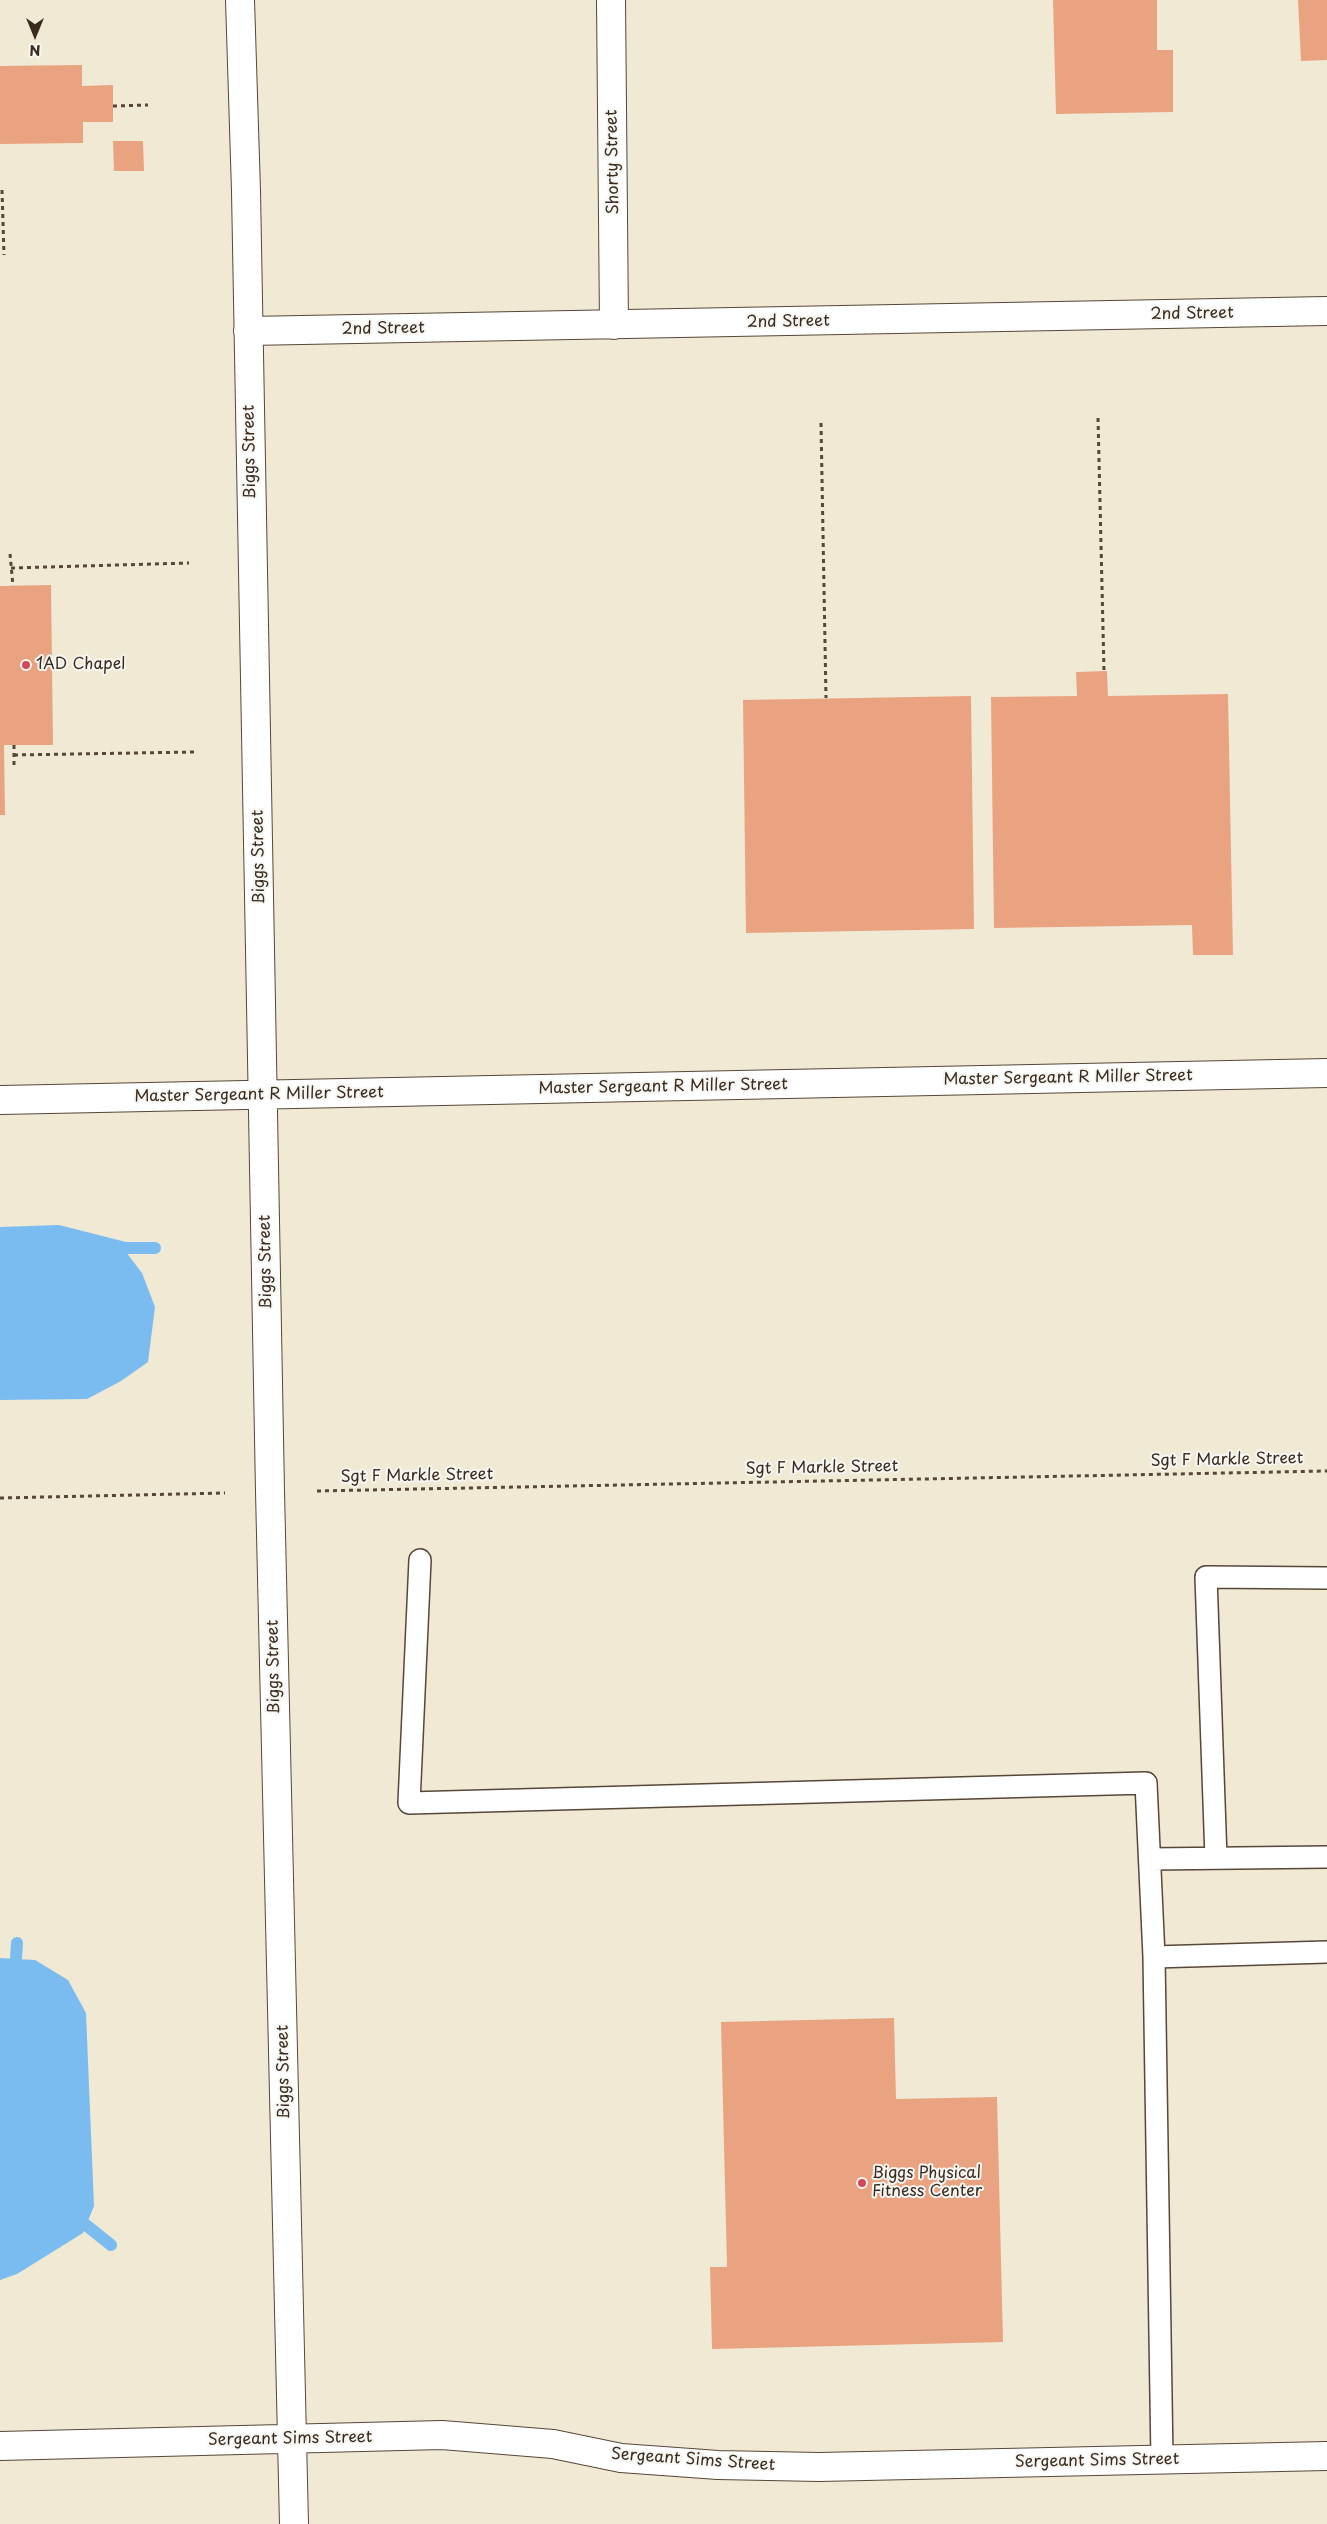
<!DOCTYPE html>
<style>
body{margin:0}
#map{position:relative;width:1327px;height:2524px;overflow:hidden;background:#f0e9d4;font-family:"Playpen Sans",sans-serif}
canvas{display:block}
.north{position:absolute;left:10px;top:10px;width:50px;height:50px;-webkit-text-stroke:4px #f6f6f2;paint-order:stroke;rotate:180deg;font-size:14px;font-weight:700;line-height:20px;text-align:center;color:#3b2a1e}
.north::after{content:'';display:block;margin:auto;width:18px;height:22px;background:#3b2a1e;clip-path:polygon(50% 0,100% 100%,50% 72%,0 100%)}
</style>
<div id="map">
<canvas width="1327" height="2524"></canvas>
<div class="north">N</div>
</div>
<script>
const context = document.querySelector('canvas').getContext('2d');
context.lineJoin = 'round';
function paint(path, color) { context.fillStyle = color; context.fill(path, 'evenodd'); }
const shape = rows => new Path2D(rows.map(r => 'M' + r).join(''));
function trace(path, color, width, dash) { context.strokeStyle = color; context.lineWidth = width; context.lineCap = dash ? 'butt' : 'round'; context.setLineDash(dash || []); context.stroke(path); }
function write(font, color, halo, rows, align = 'center') {
  context.font = font + ' "Playpen Sans",sans-serif'; context.lineWidth = 4; context.setLineDash([]); context.textBaseline = 'middle'; context.strokeStyle = halo; context.fillStyle = color; for (const [text, x, y, turn = 0] of rows) {
    context.save(); context.translate(x, y); context.rotate((+turn || 0) * Math.PI / 180); context.textAlign = isNaN(turn) ? turn : align; if (halo) context.strokeText(text, 0, 0); context.fillText(text, 0, 0); context.restore();
  }
}
const water = shape([
 [59,1225,126,1242,126,1252,142,1273,155,1307,148,1362,121,1381,87,1399,0,1400,0,1227],
 [0,1958,35,1960,68,1980,86,2013,94,2206,83,2233,17,2274,0,2280]
]);
const stream = shape([
 [126,1248,155,1248],
 [16,1959,17,1943],
 [86,2225,111,2245]
]);
const building = shape([
 [1053,0,1157,0,1157,50,1173,50,1173,112,1056,114],
 [1298,0,1327,0,1327,60,1301,61],
 [82,65,82,86,113,85,113,122,83,122,83,143,0,144,0,66],
 [113,141,143,141,144,171,114,171],
 [51,585,53,745,4,745,5,815,0,815,0,586],
 [1107,671,1108,696,1228,694,1233,955,1193,955,1192,925,994,928,991,697,1077,696,1076,672],
 [971,696,974,929,746,933,743,700],
 [894,2018,896,2099,997,2097,1003,2342,712,2349,710,2267,727,2267,721,2022]
]);
const path = shape([
 [113,106,148,105],
 [2,190,4,255],
 [1098,418,1104,671],
 [821,423,826,698],
 [10,554,13,586],
 [11,568,189,563],
 [14,745,14,768],
 [14,755,194,752],
 [317,1491,1327,1471],
 [0,1498,225,1493]
]);
const service = shape([
 [420,1560,409,1803,1146,1783,1154,1957,1327,1952],
 [1216,1858,1206,1577,1327,1578],
 [1150,1859,1327,1857],
 [1154,1957,1162,2460]
]);
const minor = shape([
 [240,0,246,191,270,1491,294,2524],
 [611,0,614,325],
 [248,331,1327,311],
 [0,1100,1327,1073],
 [0,2446,442,2435,553,2444,621,2458,718,2465,819,2467,1327,2456]
]);
const markers = [
 [26,665,5,"#d1495b"],
 [862,2183,5,"#d1495b"]
];
const streetNames = [
 ["Shorty Street",613,162,-91],
 ["2nd Street",1192,314,-1],
 ["2nd Street",788,322,-1],
 ["2nd Street",383,329,-1],
 ["Biggs Street",250,452,-91],
 ["Biggs Street",259,857,-91],
 ["Master Sergeant R Miller Street",1068,1078,-1],
 ["Master Sergeant R Miller Street",663,1087,-1],
 ["Master Sergeant R Miller Street",259,1095,-1],
 ["Biggs Street",266,1262,-91],
 ["Sgt F Markle Street",1227,1460,-1],
 ["Sgt F Markle Street",822,1468,-1],
 ["Sgt F Markle Street",417,1476,-1],
 ["Biggs Street",274,1667,-91],
 ["Biggs Street",284,2072,-91],
 ["Sergeant Sims Street",290,2439,-1],
 ["Sergeant Sims Street",693,2460,4],
 ["Sergeant Sims Street",1097,2461,-1]
];
const poiNames = [
 ["1AD Chapel",36,665],
 ["Biggs Physical",872,2174],
 ["Fitness Center",872,2192]
];
paint(water, '#7bbcf0');
trace(stream, '#7bbcf0', 12);
paint(building, '#eaa381');
trace(service, '#564739', 24);
trace(minor, '#564739', 30);
trace(path, '#564739', 3, [4, 4]);
trace(service, '#fff', 21);
trace(minor, '#fff', 28);
for (const [x, y, r, color] of markers) { const dot = new Path2D(); dot.arc(x, y, r, 0, 2 * Math.PI); context.fillStyle = color; context.fill(dot); trace(dot, '#f6f6f2', 2); }
write('16px', '#3b2a1e', '#f6f6f2', streetNames);
write('16px', '#3b2a1e', '#f6f6f2', poiNames, 'left');
</script>
